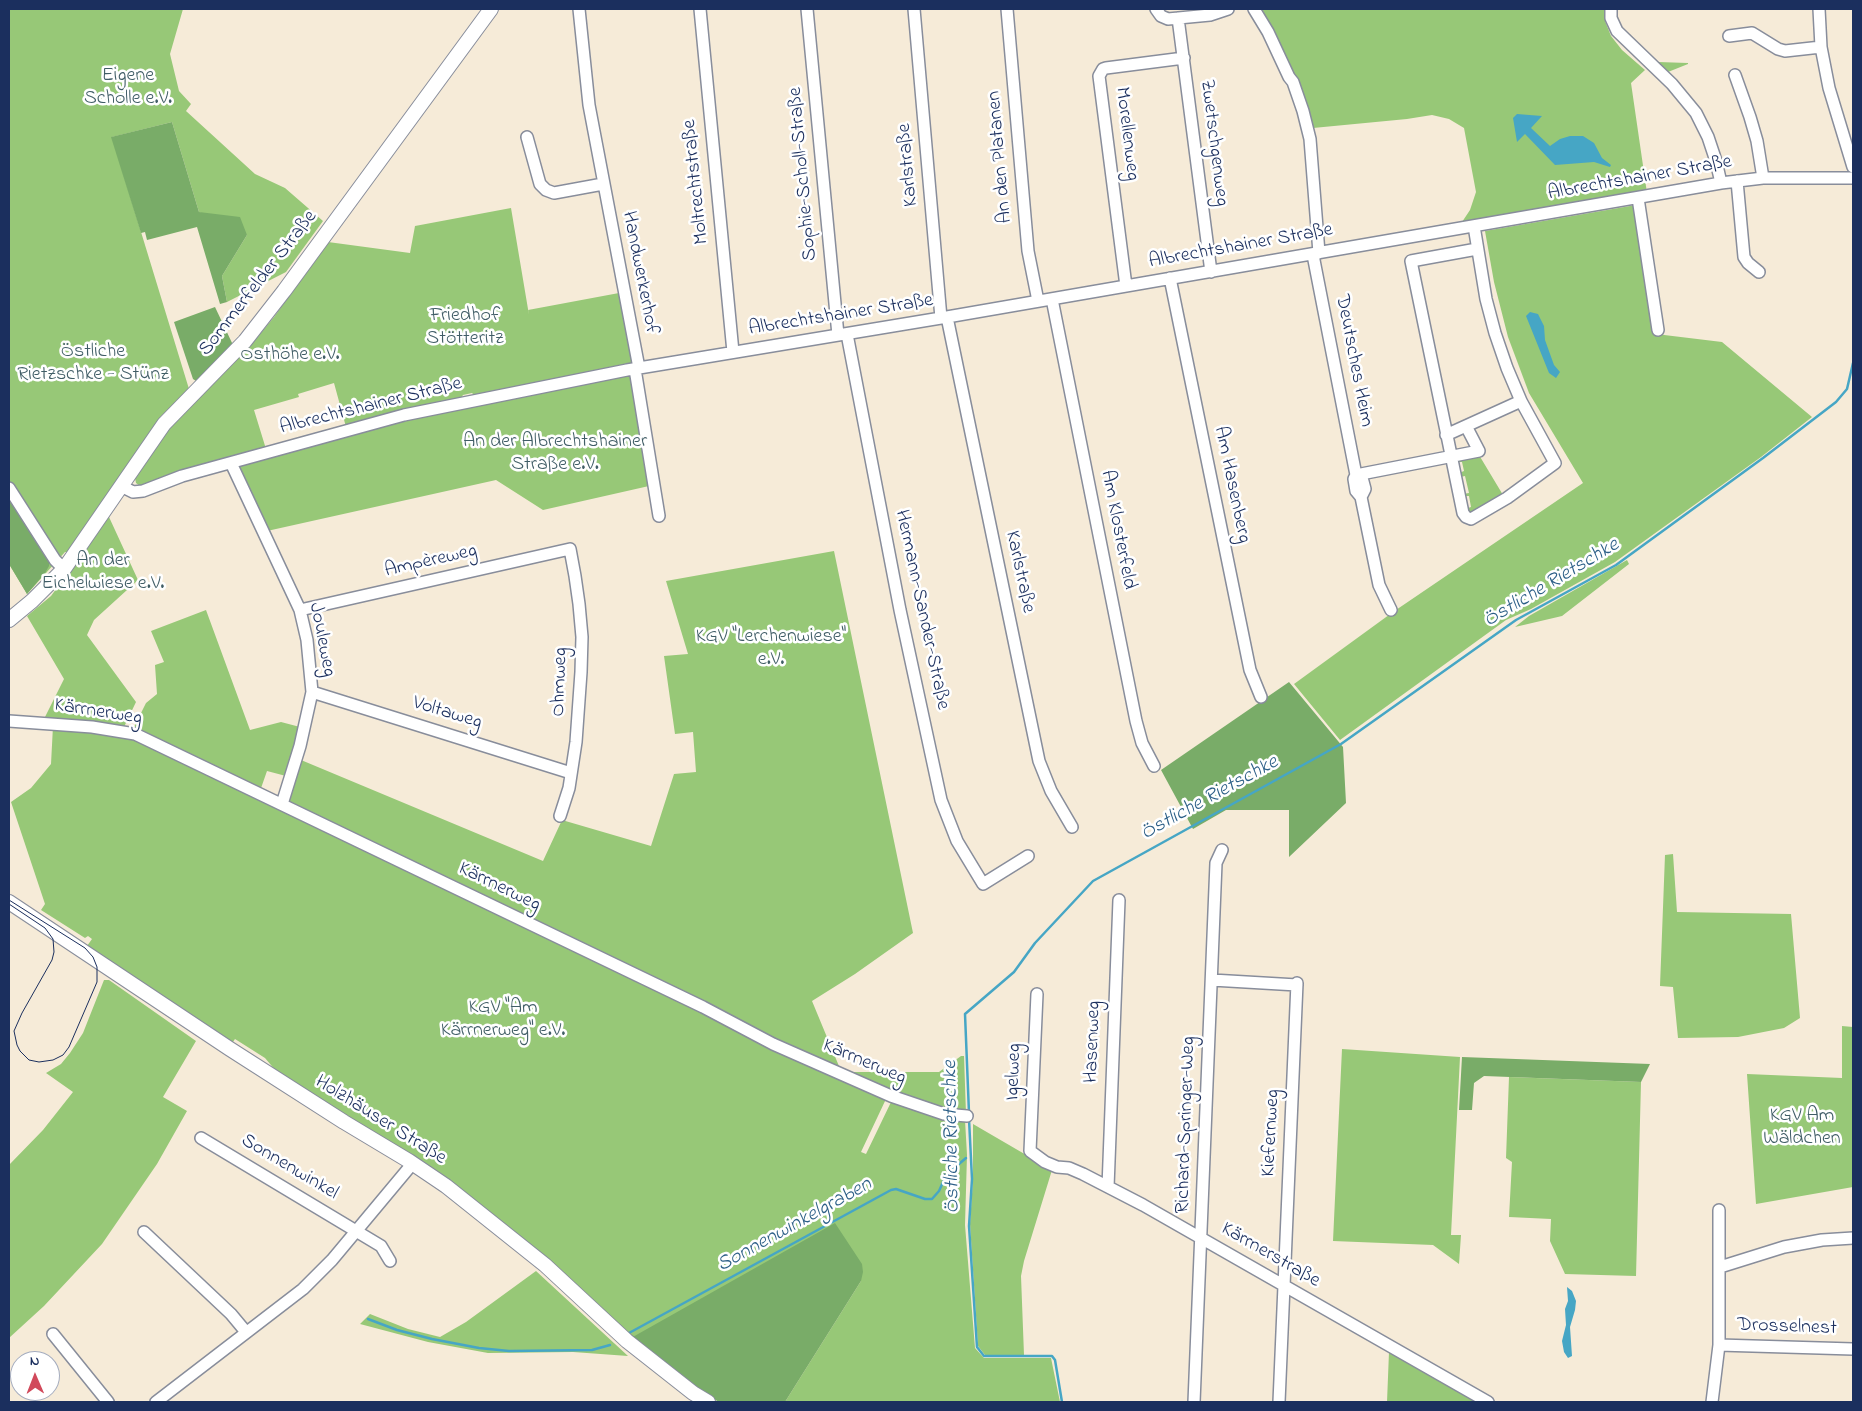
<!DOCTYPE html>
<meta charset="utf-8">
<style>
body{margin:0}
#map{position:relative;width:1862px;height:1411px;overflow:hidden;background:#f6ebd8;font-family:"Indie Flower",sans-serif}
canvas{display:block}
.frame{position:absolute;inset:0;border:10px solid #1b2f5e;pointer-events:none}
.north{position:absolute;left:10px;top:1351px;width:50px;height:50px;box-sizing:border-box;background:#fff;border:1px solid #a4acbf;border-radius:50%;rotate:359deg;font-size:14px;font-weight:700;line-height:20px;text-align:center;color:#1b2f5e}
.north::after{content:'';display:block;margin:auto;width:18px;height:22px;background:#d1495b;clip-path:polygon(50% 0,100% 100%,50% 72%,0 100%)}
</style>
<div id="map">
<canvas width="1862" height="1411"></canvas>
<div class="frame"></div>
<div class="north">N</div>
</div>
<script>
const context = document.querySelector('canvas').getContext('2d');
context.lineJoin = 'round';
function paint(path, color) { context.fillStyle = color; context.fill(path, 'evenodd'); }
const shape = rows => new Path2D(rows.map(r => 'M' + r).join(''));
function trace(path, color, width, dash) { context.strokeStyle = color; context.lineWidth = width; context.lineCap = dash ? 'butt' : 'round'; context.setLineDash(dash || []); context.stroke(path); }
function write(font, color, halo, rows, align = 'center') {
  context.font = font + ' "Indie Flower",sans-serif'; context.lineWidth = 5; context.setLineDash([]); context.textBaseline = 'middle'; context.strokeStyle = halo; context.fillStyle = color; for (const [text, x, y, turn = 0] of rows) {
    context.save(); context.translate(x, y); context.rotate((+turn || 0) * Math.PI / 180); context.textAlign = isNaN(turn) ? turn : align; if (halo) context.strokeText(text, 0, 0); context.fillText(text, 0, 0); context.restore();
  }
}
const green = shape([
 [9,9,183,9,170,54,179,91,191,104,186,111,255,174,285,188,323,221,286,272,227,302,222,276,247,235,199,212,172,122,112,137,189,389,161,416,70,552,65,552,27,594,9,564],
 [1262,9,1605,9,1605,21,1611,36,1622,50,1645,70,1631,83,1647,193,1460,225,1470,210,1476,192,1464,128,1449,119,1432,115,1407,119,1313,128,1303,96],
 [1658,62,1688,63,1688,64,1668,72],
 [1636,205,1656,334,1722,342,1812,417,1761,457,1615,562,1531,609,1506,620,1340,740,1294,684,1393,612,1583,483,1529,393,1508,337,1494,282,1485,231],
 [511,208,529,315,528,310,619,293,633,360,629,365,475,396,472,393,463,395,461,398,346,427,334,383,298,394,299,397,254,410,266,449,146,485,140,486,136,483,135,478,174,422,251,345,274,317,328,242,410,253,415,226],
 [630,374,649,486,543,510,496,480,267,531,236,466,405,417],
 [1479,455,1503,495,1470,513,1465,509,1471,507,1469,496,1464,496,1463,494,1469,493,1465,476,1460,477,1459,473,1464,471,1462,462,1456,462,1456,460],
 [109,517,138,580,94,620,87,635,136,702,124,727,44,719,64,679,27,616,51,596],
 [834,551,913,933,855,974,812,1001,841,1071,886,1099,861,1152,866,1154,892,1100,965,1120,967,1155,965,1225,975,1348,984,1358,1051,1358,1060,1402,785,1402,861,1281,631,1338,544,1258,282,1078,265,1058,235,1039,230,1046,87,946,92,939,88,936,85,938,41,910,45,904,11,802,31,788,51,764,53,726,126,734,285,810,301,760,543,861,562,820,651,846,674,774,696,772,693,732,675,734,664,656,688,654,666,581],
 [1627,560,1629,564,1562,616,1515,627,1529,616],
 [206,610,250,730,281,722,300,727,286,776,267,771,260,791,133,729,146,703,157,694,155,665,164,662,151,631],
 [1673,854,1677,912,1791,914,1800,1018,1784,1028,1738,1037,1678,1038,1673,987,1660,986,1665,855],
 [104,980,109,980,196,1041,163,1097,187,1111,157,1164,102,1244,44,1306,9,1338,9,1165,43,1130,73,1092,46,1073,61,1064,70,1053,83,1033],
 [1842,1026,1853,1027,1853,1187,1756,1204,1747,1074,1842,1078],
 [1342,1049,1460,1057,1451,1235,1461,1235,1459,1264,1433,1245,1333,1241],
 [961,1056,964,1056,966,1114,947,1112,844,1072,939,1072],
 [1509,1077,1641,1082,1636,1276,1565,1274,1550,1241,1551,1219,1509,1217,1512,1162,1506,1158],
 [973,1124,1052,1170,1024,1261,1021,1276,1024,1355,985,1355,978,1346,970,1224,973,1179],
 [536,1271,628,1356,573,1352,488,1353,428,1342,360,1324,370,1314,408,1329,440,1337,466,1322],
 [1389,1352,1483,1402,1387,1402]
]);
const forest = shape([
 [172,122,199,212,240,217,247,235,222,276,227,302,220,304,197,227,147,240,145,232,141,233,111,137],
 [215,307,233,345,196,381,193,379,174,322],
 [10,502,44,548,49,557,49,566,45,573,27,594,9,564,9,503],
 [1289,682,1343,747,1346,803,1289,857,1289,810,1226,810,1193,829,1161,770],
 [1462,1057,1650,1064,1641,1082,1484,1076,1474,1083,1472,1110,1459,1110],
 [835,1223,862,1264,863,1272,861,1281,785,1402,719,1402,691,1386,631,1338]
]);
const water = shape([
 [1517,114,1542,116,1531,128,1550,146,1560,139,1570,136,1583,136,1594,143,1602,158,1611,165,1610,167,1594,162,1555,165,1525,134,1517,142,1513,118],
 [1530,312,1538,314,1544,326,1545,340,1554,365,1560,372,1556,378,1549,373,1526,316],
 [1567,1287,1572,1291,1576,1301,1575,1310,1570,1327,1572,1356,1568,1358,1564,1352,1562,1341,1566,1325,1565,1309,1568,1301]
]);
const stream = shape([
 [969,1113,965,1014,1014,972,1035,943,1093,881,1341,744,1516,620,1616,565,1763,458,1836,402,1847,389,1853,363],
 [969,1119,972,1179,969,1226,977,1347,984,1356,1052,1356,1055,1360,1062,1402],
 [368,1319,397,1330,432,1339,479,1348,509,1351,592,1350,610,1345],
 [629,1333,891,1190,896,1189,925,1199,932,1199,939,1191,944,1180,953,1169,966,1158]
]);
const minor = shape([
 [579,9,589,105,639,368],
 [700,9,733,352],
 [807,9,838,335],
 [914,9,941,318],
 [1007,9,1028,251,1038,301],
 [1156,9,1161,16,1168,19,1210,15,1228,9],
 [1254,9,1268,32,1289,77,1293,82,1303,111,1310,139,1319,253],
 [1611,9,1611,18,1617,31,1672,84,1696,113,1708,137,1716,161,1721,183],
 [1819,9,1821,47,1829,88,1853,167],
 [1178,18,1211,272],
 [1729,36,1752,33,1778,49,1785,51,1821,47],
 [1735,75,1750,117,1757,141,1763,178],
 [527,137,540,184,546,190,554,193,603,184],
 [1737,181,1744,257,1748,263,1759,272],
 [1638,198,1658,330],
 [1474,226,1486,299,1495,333,1507,368,1521,401,1555,463,1507,498,1471,519,1466,517,1463,513,1411,261,1477,249],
 [1313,255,1356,475,1354,479,1356,491,1361,497,1379,585,1391,610],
 [1170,278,1250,670,1261,697],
 [1126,286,1099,76,1103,69,1106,68,1184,58],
 [1052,299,1136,721,1142,743,1154,766],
 [947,317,1039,761,1051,791,1072,827],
 [847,334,900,610,941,800,957,841,983,884,1028,856],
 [635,369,659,516],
 [1446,435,1521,401],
 [231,463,300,610,307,640,312,692,300,746,282,804],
 [1356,475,1479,451,1466,426],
 [121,486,133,492,143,491,182,476,404,415,627,370,947,317,1721,183,1763,178,1853,178],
 [9,488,55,560,64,569],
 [1361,497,1365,489,1361,474],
 [300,610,570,549,575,576,579,604,582,637,581,672,576,742,569,788,560,816],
 [312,692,571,773],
 [9,721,92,727,135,734,703,1007,773,1044,891,1096,944,1114,967,1116],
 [1212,980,1297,985],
 [1037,994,1030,1151,1045,1162,1057,1167,1069,1168,1083,1174,1143,1205,1488,1402],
 [201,1138,381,1246,390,1261],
 [1108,1187,1119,900],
 [144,1232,231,1314,246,1332],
 [1720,1267,1784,1247,1822,1240,1853,1238],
 [53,1334,108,1402],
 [1719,1345,1853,1349],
 [156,1402,303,1289,332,1260,413,1163],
 [1194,1402,1216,863,1222,850],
 [1279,1402,1297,983],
 [1712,1402,1719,1345,1719,1210]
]);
const major = shape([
 [9,620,32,601,64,569,164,424,245,341,284,291,491,9],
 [9,902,230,1049,344,1122,409,1161,446,1186,545,1265,627,1341,693,1393,708,1402]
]);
const tram = shape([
 [9,900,85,948,93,957,97,967,97,982,69,1047,63,1055,53,1060,39,1062,29,1060,20,1051,17,1045,14,1031,22,1013,52,960,54,952,53,939,45,928,9,904]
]);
const parkNames = [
 ["Eigene",128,77],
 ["Scholle e.V.",128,100],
 ["Friedhof",465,317],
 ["Stötteritz",465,340],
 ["Östliche",93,353],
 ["Rietzschke - Stünz",93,376],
 ["Osthöhe e.V.",290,356],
 ["An der Albrechtshainer",555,443],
 ["Straße e.V.",555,466],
 ["An der",103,562],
 ["Eichelwiese e.V.",103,585],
 ["KGV \"Lerchenwiese\"",771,638],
 ["e.V.",771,661],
 ["KGV \"Am",503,1009],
 ["Kärrnerweg\" e.V.",503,1032],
 ["KGV Am",1802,1117],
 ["Wäldchen",1802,1140]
];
const streetNames = [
 ["Morellenweg",1126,134,83],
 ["Zwetschgenweg",1213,143,83],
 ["An den Platanen",1001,157,-95],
 ["Karlstraße",909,165,-95],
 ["Sophie-Scholl-Straße",804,174,-95],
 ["Albrechtshainer Straße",1640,179,-10],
 ["Moltrechtstraße",697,182,-96],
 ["Albrechtshainer Straße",1241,247,-10],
 ["Handwerkerhof",639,273,79],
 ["Sommerfelder Straße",259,284,-52],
 ["Albrechtshainer Straße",841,316,-9],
 ["Deutsches Heim",1353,361,79],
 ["Albrechtshainer Straße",371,407,-14],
 ["Am Hasenberg",1231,485,78],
 ["Am Klosterfeld",1117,530,79],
 ["Ampèreweg",431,562,-13],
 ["Karlstraße",1019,572,78],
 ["Hermann-Sander-Straße",921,610,78],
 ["Jouleweg",321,640,79],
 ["Ohmweg",561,682,-88],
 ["Kärrnerweg",98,713,9],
 ["Voltaweg",447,714,17],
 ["Kärrnerweg",499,888,26],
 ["Hasenweg",1094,1042,-88],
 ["Kärrnerweg",864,1063,23],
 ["Igelweg",1015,1072,-88],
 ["Holzhäuser Straße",380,1121,32],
 ["Richard-Springer-Weg",1187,1125,-88],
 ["Kiefernweg",1272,1133,-87],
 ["Sonnenwinkel",289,1168,31],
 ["Kärrnerstraße",1270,1256,30],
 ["Drosselnest",1787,1328,2]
];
const waterNames = [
 ["Östliche Rietschke",1552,584,-31],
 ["Östliche Rietschke",1210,799,-29],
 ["Östliche Rietschke",953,1137,-91],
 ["Sonnenwinkelgraben",795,1226,-29]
];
paint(green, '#97c877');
paint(forest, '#79ac68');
paint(water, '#46a6c5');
trace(stream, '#46a6c5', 2.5);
trace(minor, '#888d9b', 14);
trace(major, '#888d9b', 16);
trace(minor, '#fff', 11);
trace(major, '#fff', 14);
trace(tram, '#1b2f5e', 1);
write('20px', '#405d66', '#fff', parkNames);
write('20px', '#1b2f5e', '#fff', streetNames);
write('italic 21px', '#2c5f87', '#fff', waterNames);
</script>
